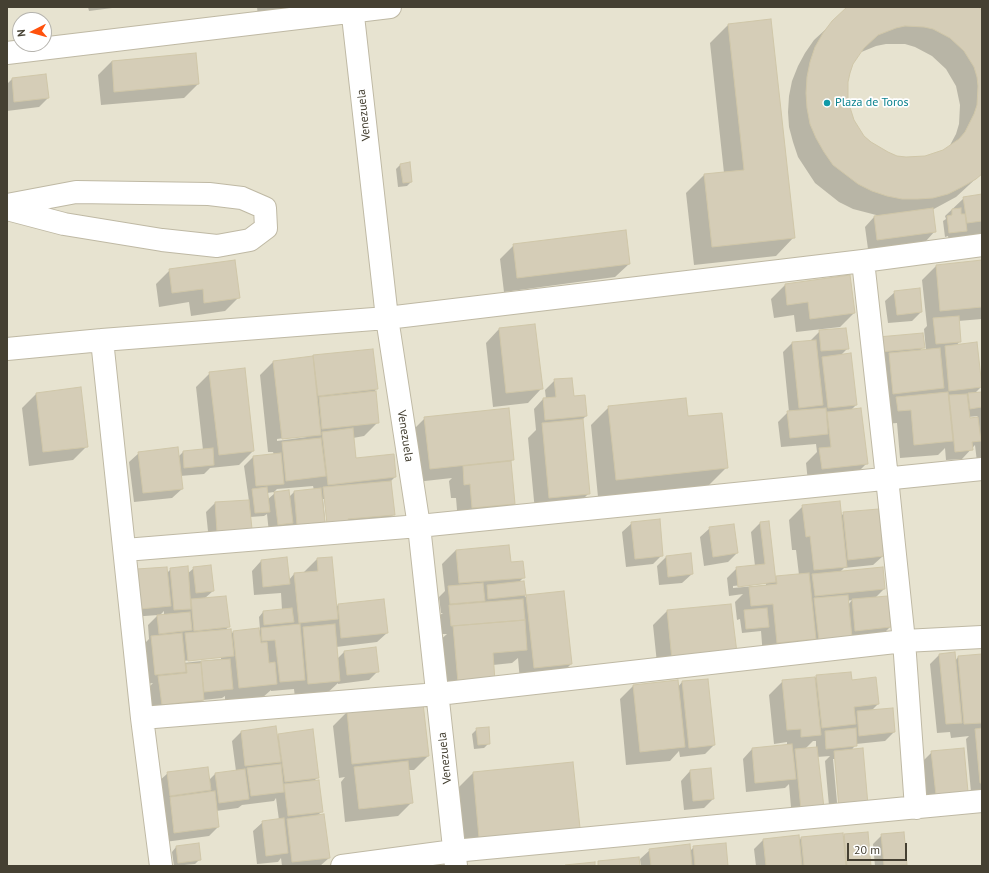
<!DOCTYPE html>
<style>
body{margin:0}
#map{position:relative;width:989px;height:873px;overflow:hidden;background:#f3f0e2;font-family:"PT Sans",sans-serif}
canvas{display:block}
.frame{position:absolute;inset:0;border:8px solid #454032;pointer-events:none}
.north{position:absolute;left:12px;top:12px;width:40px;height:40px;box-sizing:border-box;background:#fff;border:1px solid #b5b3ad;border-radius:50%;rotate:264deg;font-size:11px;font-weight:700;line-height:16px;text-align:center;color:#454032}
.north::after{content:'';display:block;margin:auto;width:14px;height:18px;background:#ff520d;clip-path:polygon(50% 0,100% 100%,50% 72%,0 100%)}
.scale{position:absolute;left:847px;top:843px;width:60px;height:18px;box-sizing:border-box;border:2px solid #454032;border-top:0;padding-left:5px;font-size:12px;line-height:14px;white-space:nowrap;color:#454032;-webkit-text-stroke:3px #fff;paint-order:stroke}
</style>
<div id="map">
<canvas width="989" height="873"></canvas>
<div class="frame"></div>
<div class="north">N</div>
<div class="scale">20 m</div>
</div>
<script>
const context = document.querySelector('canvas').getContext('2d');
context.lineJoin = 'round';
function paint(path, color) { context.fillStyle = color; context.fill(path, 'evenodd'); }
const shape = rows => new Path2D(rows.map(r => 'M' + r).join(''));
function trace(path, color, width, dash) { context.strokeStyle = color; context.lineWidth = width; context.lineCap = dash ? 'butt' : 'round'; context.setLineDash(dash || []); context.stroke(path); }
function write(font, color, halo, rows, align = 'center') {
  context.font = font + ' "PT Sans",sans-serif'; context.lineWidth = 3.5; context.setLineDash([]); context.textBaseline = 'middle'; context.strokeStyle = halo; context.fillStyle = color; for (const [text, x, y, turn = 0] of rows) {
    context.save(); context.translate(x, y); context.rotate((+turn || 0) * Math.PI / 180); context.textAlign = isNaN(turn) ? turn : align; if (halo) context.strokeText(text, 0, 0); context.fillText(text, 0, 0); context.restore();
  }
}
const residential = shape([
 [7,7,982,7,982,866,7,866],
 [20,20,44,20,44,44,20,44]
]);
const shadow = shape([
 [88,7,120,7,89,11],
 [257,7,326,7,258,17],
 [850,7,976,7,982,12,982,173,956,197,932,210,935,231,926,241,868,249,865,227,874,217,880,216,853,209,839,202,815,183,798,157,793,142,789,127,788,112,789,96,792,81,798,66,805,53,814,40],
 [886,44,905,44,915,47,932,56,946,69,956,86,960,105,959,124,956,134,949,147,944,151,925,157,906,158,896,156,879,149,863,136,853,120,847,102,847,82,852,64,859,53,876,46],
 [770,20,794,237,776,256,694,265,686,193,704,175,724,173,710,43,728,25],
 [195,54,198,84,184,98,101,105,98,75,112,61],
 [12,79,48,98,39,107,7,111,7,84],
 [400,165,411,182,407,186,398,187,396,169],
 [982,195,982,237,949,241,948,236,945,237,943,221,946,219,945,216,964,198],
 [514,245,629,264,615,277,504,292,500,259],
 [981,261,982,319,958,321,960,341,956,346,981,387,974,394,982,393,982,461,977,462,975,445,962,459,946,460,945,448,938,455,900,458,897,423,884,424,869,348,923,347,920,351,926,350,924,329,927,326,922,280,936,266],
 [978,416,975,419,969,419,968,417],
 [170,270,239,297,225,311,191,316,189,302,159,307,156,284],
 [785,285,854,313,840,327,796,332,794,315,774,318,771,299],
 [895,292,921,312,912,321,888,323,885,301],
 [499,329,541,389,528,403,493,407,486,343],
 [820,331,848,348,840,356,856,405,850,411,867,463,853,477,808,482,806,463,817,452,816,444,781,447,778,422,788,412,789,412,783,352,792,343,810,341],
 [372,350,377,388,375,390,378,422,364,436,353,438,356,460,395,477,391,481,394,514,380,528,269,533,267,514,264,516,250,517,209,541,206,512,215,503,249,501,244,466,253,457,274,455,273,452,268,452,260,375,273,362],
 [307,435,307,437,277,441,277,439],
 [313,486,314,490,294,492,289,497,275,493,267,500,267,493,274,492,277,489],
 [323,499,325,499,328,529,326,529],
 [210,373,253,451,239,465,210,468,204,474,180,476,182,489,172,498,134,502,129,462,139,453,178,457,183,452,203,450,196,387],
 [555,380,573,397,586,416,582,420,589,493,575,507,535,511,528,438,536,430,534,409,543,399,546,399,545,390],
 [80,388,87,446,73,460,29,466,22,408,36,394],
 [609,407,687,417,727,467,708,486,598,497,591,425],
 [425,418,513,459,510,462,514,504,501,518,458,522,456,498,451,498,449,481,452,478,416,482,411,432],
 [803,506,841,516,844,513,883,556,873,565,844,568,840,572,884,589,875,598,887,597,890,627,881,636,763,656,761,631,742,633,740,619,737,620,735,602,743,594,729,596,727,578,737,568,755,566,751,532,760,523,775,579,777,577,799,575,796,550,792,550,789,520],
 [766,583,766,585,733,588,733,586],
 [852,600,848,605,847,601],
 [632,523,662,555,653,564,626,567,622,532],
 [710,528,737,553,728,562,704,566,700,537],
 [456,550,510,563,524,577,518,583,523,582,525,597,527,596,571,664,557,678,520,681,518,658,512,663,493,665,444,697,439,641,447,634,442,634,440,615,443,613,441,613,439,597,445,591,442,564],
 [666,557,692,574,682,583,659,585,657,566],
 [286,559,289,580,294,574,303,573,317,559,336,607,338,605,383,600,387,633,377,642,336,647,337,659,344,652,378,671,369,680,338,684,338,683,325,695,295,698,294,689,271,691,271,690,262,698,225,702,225,696,222,698,203,700,194,709,153,714,150,686,153,683,146,684,142,646,149,639,148,625,158,615,131,617,167,573,171,569,187,574,194,568,213,591,205,598,228,627,225,631,231,634,233,632,258,632,260,630,259,617,263,612,282,610,281,593,254,595,252,571,261,561],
 [164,611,164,615,159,616],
 [221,657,221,659,183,663,183,661],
 [730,605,658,673,653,625,667,611],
 [939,655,955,661,958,657,982,655,982,791,971,792,966,739,969,736,951,738,950,732,937,733,930,664],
 [817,676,851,681,878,704,871,711,894,732,885,741,856,744,851,751,867,805,830,817,825,761,830,756,817,757,823,807,792,819,789,784,785,788,746,792,743,759,752,749,787,746,787,742,774,744,769,695,783,681,815,678],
 [813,741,816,741,816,748,805,749],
 [833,759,835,759,840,813,838,813],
 [682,682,714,745,705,754,680,757,679,751,670,761,626,765,620,699,633,686,678,687],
 [347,712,428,756,414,770,408,770,412,802,398,816,345,822,341,782,345,777,339,778,333,726],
 [477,729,489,743,484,748,474,749,472,734],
 [241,732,277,737,279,735,318,777,313,782,322,811,317,816,329,858,320,866,282,866,281,858,278,862,257,864,253,831,263,822,279,820,276,798,274,801,242,805,238,808,216,811,218,827,209,836,165,842,161,807,164,804,161,804,158,782,168,773,209,780,215,774,236,771,232,741],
 [932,752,967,791,927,803,923,761],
 [690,771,713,799,704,808,684,810,681,781],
 [473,773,579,828,560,846,461,856,455,791],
 [845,835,870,866,756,866,754,849,763,840,799,841,801,838,842,837],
 [882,835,906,864,905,866,875,866,873,844],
 [176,847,200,859,195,864,174,866,172,852],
 [694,847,727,866,641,866,640,859,650,850,690,851]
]);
const building = shape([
 [847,7,978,7,982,10,982,174,976,179,962,187,948,194,933,198,918,199,902,199,887,196,872,191,858,184,833,165,824,152,816,138,810,124,807,108,806,93,807,77,810,62,815,47,823,33,832,21,847,7],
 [905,26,924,27,933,29,950,38,964,51,974,67,977,77,978,86,977,105,974,114,965,132,959,139,943,150,925,156,906,157,897,156,888,152,871,142,864,136,854,120,848,101,848,82,850,73,853,64,864,48,878,35,896,28,905,26],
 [771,19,795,238,712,247,704,174,744,170,728,24,771,19],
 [196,53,199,84,114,92,112,61,196,53],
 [46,74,49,98,14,102,12,78,46,74],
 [410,162,412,182,403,183,400,164,410,162],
 [982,194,982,221,967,223,963,197,982,194],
 [933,208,936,232,877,240,874,216,933,208],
 [961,208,961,214,965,214,967,231,949,233,947,216,952,215,952,209,961,208],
 [626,230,630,264,517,278,513,244,626,230],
 [235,260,240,298,204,303,203,289,172,293,169,269,235,260],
 [982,260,982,307,940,311,936,265,982,260],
 [850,275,855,313,810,319,808,302,787,305,785,284,850,275],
 [920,288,922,312,897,315,894,291,920,288],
 [959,316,961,342,936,344,933,318,959,316],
 [535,324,543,389,506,393,499,328,535,324],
 [846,328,849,349,821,351,819,330,846,328],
 [923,333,925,348,880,352,878,337,923,333],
 [816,340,823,405,799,408,792,342,816,340],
 [977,342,982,387,949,391,945,346,977,342],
 [940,348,944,388,893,394,889,353,940,348],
 [373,349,378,389,318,396,313,355,373,349],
 [851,353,857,405,828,408,822,357,851,353],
 [313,356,321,435,282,439,273,361,313,356],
 [245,368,254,451,219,455,209,372,245,368],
 [572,378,574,396,585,395,587,416,545,420,543,398,556,397,554,379,572,378],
 [81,387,88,447,43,452,36,393,81,387],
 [376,391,379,423,322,429,319,397,376,391],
 [948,392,953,441,914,445,911,410,898,411,896,397,948,392],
 [982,392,982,407,970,409,968,393,982,392],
 [967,394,970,418,978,417,981,441,972,442,973,450,955,452,949,395,967,394],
 [686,398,688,416,722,413,728,468,616,480,608,406,686,398],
 [509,408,514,460,430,469,424,417,509,408],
 [826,408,828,434,790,438,787,411,826,408],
 [861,408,868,464,822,469,819,448,831,447,827,412,861,408],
 [583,419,590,494,549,498,542,423,583,419],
 [353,428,356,458,394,454,396,477,328,485,322,432,353,428],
 [321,438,326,476,286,481,282,442,321,438],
 [178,447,183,489,143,493,138,452,178,447],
 [213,448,214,465,184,468,183,451,213,448],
 [281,453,284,484,256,486,253,456,281,453],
 [511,461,515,504,472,508,470,484,464,485,463,466,511,461],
 [391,481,395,515,348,519,348,522,327,524,323,487,391,481],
 [267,487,270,512,255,513,252,489,267,487],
 [321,488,325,522,297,525,294,491,321,488],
 [289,490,293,523,278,525,274,492,289,490],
 [249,500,252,529,217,532,215,502,249,500],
 [840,501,847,567,814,570,810,536,806,537,802,505,840,501],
 [879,509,884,556,848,560,843,512,879,509],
 [660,519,663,556,635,559,631,522,660,519],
 [769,521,776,582,738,587,736,567,765,564,760,522,769,521],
 [734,524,738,553,713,557,709,527,734,524],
 [509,545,511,562,523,561,525,578,459,583,456,550,509,545],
 [691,553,693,574,668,577,666,556,691,553],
 [287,557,290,584,263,587,261,560,287,557],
 [332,557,338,619,299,623,294,573,318,571,317,558,332,557],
 [211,565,214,591,196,593,193,567,211,565],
 [188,566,191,609,174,610,170,568,188,566],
 [167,567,171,606,140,609,137,569,167,567],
 [883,567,885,589,815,596,812,574,883,567],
 [809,573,816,639,777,643,773,604,751,606,749,587,777,584,776,576,809,573],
 [524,581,526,595,488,599,487,585,524,581],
 [483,583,485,601,450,604,448,586,483,583],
 [564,591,572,664,534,668,526,595,564,591],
 [848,595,852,638,819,641,814,598,848,595],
 [226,596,230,627,194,631,191,599,226,596],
 [888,596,891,627,855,631,852,599,888,596],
 [384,599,388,633,341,638,338,604,384,599],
 [523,599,525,620,451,626,449,605,523,599],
 [731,604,737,653,672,660,667,610,731,604],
 [292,608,294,622,264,625,263,611,292,608],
 [767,608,769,627,746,629,744,610,767,608],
 [190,612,192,630,159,634,157,615,190,612],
 [525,620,527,650,493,653,495,681,458,683,453,626,525,620],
 [300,624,305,680,280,682,275,640,262,641,261,628,300,624],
 [335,624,340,681,308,684,303,627,335,624],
 [259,628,261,643,267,642,269,663,275,662,277,684,239,688,233,631,259,628],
 [231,629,234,656,188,661,185,633,231,629],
 [182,633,186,672,155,675,151,636,182,633],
 [376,647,379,672,347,675,344,651,376,647],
 [955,652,962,723,946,724,939,654,955,652],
 [982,654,982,723,964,724,958,656,982,654],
 [230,659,233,689,204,692,201,661,230,659],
 [201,663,204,700,162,705,158,676,187,673,186,664,201,663],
 [851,672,852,680,876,677,879,704,854,707,856,724,822,728,816,675,851,672],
 [815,677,821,735,801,737,801,729,787,730,782,680,815,677],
 [708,679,715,745,689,748,682,681,708,679],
 [678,680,685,747,640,752,633,685,678,680],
 [423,703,429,756,352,764,347,711,423,703],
 [893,708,895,732,859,736,857,711,893,708],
 [276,726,281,762,245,766,241,731,276,726],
 [489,727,490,744,478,745,476,728,489,727],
 [856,728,857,746,826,749,825,731,856,728],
 [982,728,982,783,980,783,975,729,982,728],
 [313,729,319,778,285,782,278,734,313,729],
 [792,744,796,779,755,783,752,748,792,744],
 [817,747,824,808,801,810,795,749,817,747],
 [863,748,868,805,839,808,834,751,863,748],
 [964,748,968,792,936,795,931,751,964,748],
 [408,761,413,803,359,809,354,767,408,761],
 [573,762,580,828,479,838,473,772,573,762],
 [281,764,284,792,251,796,247,768,281,764],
 [208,767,211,790,170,796,167,772,208,767],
 [711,768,714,799,693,801,690,770,711,768],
 [245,769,249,799,219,803,215,773,245,769],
 [319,780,323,812,288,816,284,784,319,780],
 [215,791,219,827,174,833,170,797,215,791],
 [324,814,330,858,292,862,287,819,324,814],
 [284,818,288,853,266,856,262,821,284,818],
 [868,832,871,866,847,866,844,834,868,832],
 [904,832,907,865,884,866,881,834,904,832],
 [843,833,846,866,804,866,801,837,843,833],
 [799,835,802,866,766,866,763,839,799,835],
 [199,843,201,860,178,863,176,846,199,843],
 [726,843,728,866,695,866,693,846,726,843],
 [690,844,692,866,651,866,649,849,690,844],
 [639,857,640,866,598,866,598,861,639,857],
 [595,862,595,866,566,866,565,865,595,862]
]);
const minor = shape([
 [352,7,387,318,419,526,456,866],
 [7,53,390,7],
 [7,205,76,192,209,194,242,198,265,208,266,228,250,240,217,246,162,240,64,224,7,209],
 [863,261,887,478,904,641,916,808],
 [102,340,142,718,161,866],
 [7,349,102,340,387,318,863,261,982,245],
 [125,550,419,526,982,469],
 [142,718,438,694,904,641,982,637],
 [342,866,454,851,982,801]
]);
const markers = [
 [827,103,4,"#0f9aa8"]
];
const cultureNames = [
 ["Plaza de Toros",835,103]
];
const streetNames = [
 ["Venezuela",364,115,-96],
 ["Venezuela",405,436,81],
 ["Venezuela",445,758,-96]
];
paint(residential, '#e7e3d0');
paint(shadow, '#0003');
paint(building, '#d5cdb7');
trace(building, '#d0c7a9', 1);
trace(minor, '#bfb9a4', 24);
trace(minor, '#fff', 22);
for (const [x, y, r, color] of markers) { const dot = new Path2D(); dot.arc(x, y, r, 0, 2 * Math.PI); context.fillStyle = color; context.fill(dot); trace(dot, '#fff', 1.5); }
write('12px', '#0d838f', '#fff', cultureNames, 'left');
write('12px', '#454032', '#fff', streetNames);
</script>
